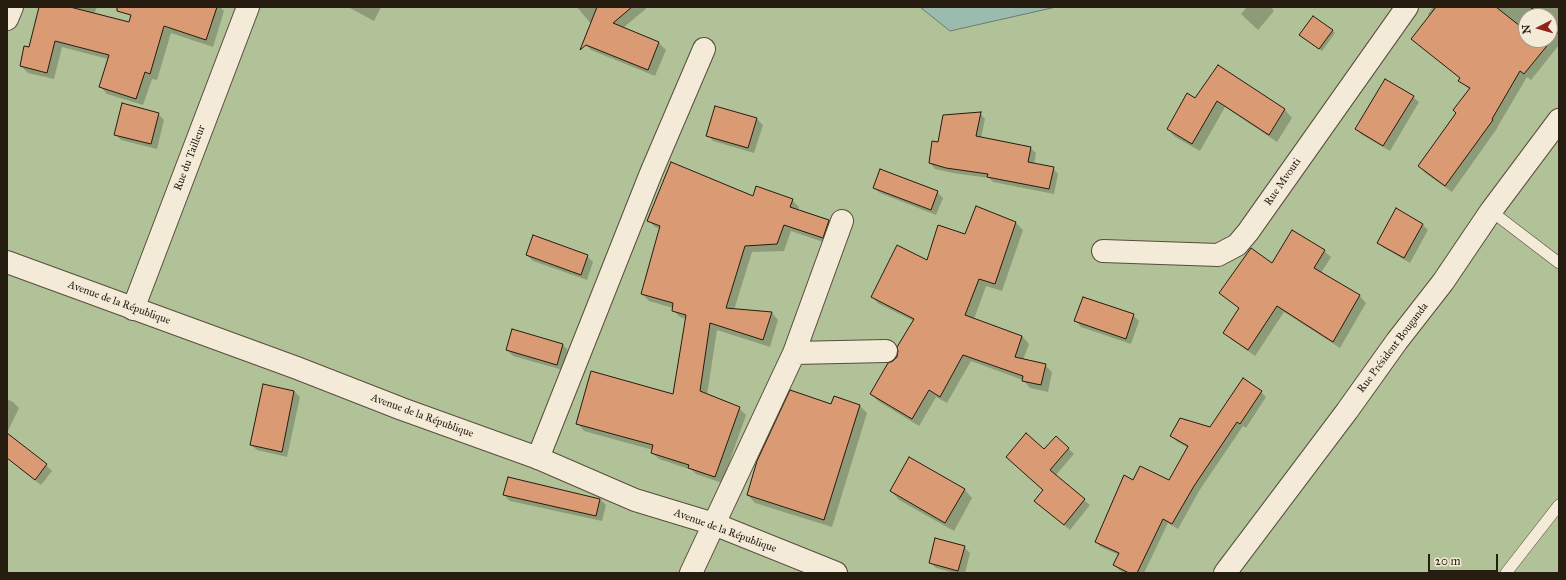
<!DOCTYPE html>
<meta charset="utf-8">
<style>
body{margin:0}
#map{position:relative;width:1566px;height:580px;overflow:hidden;background:#eddec1;font-family:"IM FELL Great Primer",serif}
canvas{display:block}
.frame{position:absolute;inset:0;border:8px solid #261c0f;pointer-events:none}
.north{position:absolute;left:1518px;top:8px;width:40px;height:40px;box-sizing:border-box;background:#f3ead7;border:1px solid #a19887;border-radius:50%;rotate:264deg;font-size:11px;font-weight:700;line-height:16px;text-align:center;color:#261c0f}
.north::after{content:'';display:block;margin:auto;width:14px;height:18px;background:#8f2418;clip-path:polygon(50% 0,100% 100%,50% 72%,0 100%)}
.scale{position:absolute;left:1428px;top:554px;width:70px;height:18px;box-sizing:border-box;border:2px solid #261c0f;border-top:0;padding-left:5px;font-size:12px;line-height:14px;white-space:nowrap;color:#261c0f;-webkit-text-stroke:3px #f3ead7;paint-order:stroke}
</style>
<div id="map">
<canvas width="1566" height="580"></canvas>
<div class="frame"></div>
<div class="north">N</div>
<div class="scale">20 m</div>
</div>
<script>
const context = document.querySelector('canvas').getContext('2d');
context.lineJoin = 'round';
function paint(path, color) { context.fillStyle = color; context.fill(path, 'evenodd'); }
const shape = rows => new Path2D(rows.map(r => 'M' + r).join(''));
function trace(path, color, width, dash) { context.strokeStyle = color; context.lineWidth = width; context.lineCap = dash ? 'butt' : 'round'; context.setLineDash(dash || []); context.stroke(path); }
function write(font, color, halo, rows, align = 'center') {
  context.font = font + ' "IM FELL Great Primer",serif'; context.lineWidth = 4; context.setLineDash([]); context.textBaseline = 'middle'; context.strokeStyle = halo; context.fillStyle = color; for (const [text, x, y, turn = 0] of rows) {
    context.save(); context.translate(x, y); context.rotate((+turn || 0) * Math.PI / 180); context.textAlign = isNaN(turn) ? turn : align; if (halo) context.strokeText(text, 0, 0); context.fillText(text, 0, 0); context.restore();
  }
}
const green = shape([
 [7,7,1559,7,1559,573,7,573],
 [1526,16,1550,16,1550,40,1526,40]
]);
const water = shape([
 [920,7,1056,7,950,31,920,7]
]);
const shadow = shape([
 [40,7,97,7,94,14,129,23,135,7,220,7,224,11,213,47,171,33,157,80,152,79,143,105,107,94,100,86,108,59,62,47,54,79,28,73,21,66,29,49],
 [348,7,381,7,374,21],
 [577,7,648,7,623,28,658,42,666,50,655,76,591,50,584,43,591,24],
 [1247,7,1271,7,1274,11,1258,30,1241,14],
 [1433,7,1559,7,1559,45,1531,80,1527,77,1498,126,1498,127,1452,192,1425,173,1419,166,1457,113,1470,90,1460,81,1461,78,1428,14],
 [1526,16,1550,16,1550,40,1526,40],
 [1332,30,1335,33,1322,51,1303,38],
 [1218,66,1285,110,1292,118,1277,142,1225,107,1200,151,1175,137,1168,129,1196,99],
 [1413,97,1419,102,1390,151,1362,135,1356,129],
 [716,107,757,119,763,125,754,153,713,141,708,135],
 [980,113,985,119,981,138,1030,148,1036,153,1034,164,1053,168,1058,174,1054,194,993,182,989,178,953,173,935,169,930,163,939,143],
 [158,114,164,120,157,149,121,140,115,134],
 [874,188,937,192,943,198,936,215,880,193],
 [754,198,792,200,799,207,798,211,829,220,835,227,829,244,791,231,784,251,752,252,734,310,772,313,778,320,770,347,717,330,707,395,739,408,746,415,722,483,696,474,692,470,659,459,652,453,653,450,584,431,578,424,674,395,686,319,680,317,673,310,673,308,649,301,642,294,660,229,655,227,648,220],
 [976,207,1016,223,1023,230,1002,291,986,286,974,319,1022,336,1029,344,1023,360,1045,365,1052,372,1048,392,1030,388,1023,380,971,361,947,403,936,397,919,426,878,401,871,394,898,358,914,321,879,304,872,297,966,236],
 [1422,224,1428,230,1410,263,1384,248,1378,243],
 [1324,251,1331,257,1321,273,1360,296,1366,303,1340,348,1284,312,1255,356,1231,339,1224,333,1240,309,1220,293,1272,265],
 [527,255,587,256,593,262,587,280,533,261],
 [1133,315,1139,321,1131,344,1081,327,1076,321],
 [563,345,568,350,563,370,513,356,507,350],
 [294,391,300,397,287,457,257,450,251,445],
 [1261,392,1266,397,1246,428,1243,426,1199,491,1178,529,1168,523,1144,573,1125,573,1119,570,1114,565,1119,555,1101,547,1096,542,1134,481,1170,481,1188,448,1176,441,1171,435,1211,428],
 [7,399,13,402,19,408,7,433],
 [859,405,867,413,832,527,755,503,748,495,832,406],
 [1056,437,1074,454,1055,476,1090,505,1070,530,1041,506,1044,490,1044,451],
 [7,449,46,465,52,471,41,485,7,458],
 [964,489,972,498,954,531,899,500,891,491],
 [504,495,600,499,606,505,602,521,510,501],
 [964,547,970,553,965,573,954,573,936,568,930,562]
]);
const building = shape([
 [39,7,70,7,129,22,131,15,117,11,117,7,217,7,206,40,164,26,150,74,145,72,136,99,99,87,109,55,55,41,47,73,20,66,24,46,29,47,39,7],
 [597,7,632,7,613,23,659,42,648,70,586,45,580,50,597,7],
 [1436,7,1496,7,1520,26,1526,18,1526,40,1550,40,1550,20,1559,26,1559,31,1524,74,1520,71,1492,119,1493,120,1445,186,1418,166,1456,113,1453,110,1470,88,1458,81,1460,78,1411,39,1436,7],
 [1532,8,1544,16,1527,16,1532,8],
 [1313,16,1333,30,1319,49,1299,35,1313,16],
 [1218,65,1285,109,1269,135,1217,101,1192,144,1167,129,1187,93,1195,98,1218,65],
 [1385,79,1414,96,1383,146,1355,129,1385,79],
 [122,103,159,113,151,144,114,135,122,103],
 [715,106,757,118,748,148,706,136,715,106],
 [981,112,976,136,1031,147,1028,162,1054,167,1049,189,987,177,988,174,946,168,929,163,932,141,938,142,943,115,981,112],
 [671,162,753,196,756,186,793,199,790,207,829,220,823,238,784,225,777,244,745,246,726,308,772,312,763,340,710,323,700,391,740,407,715,477,688,468,689,465,651,453,653,445,576,424,591,371,673,394,686,315,672,311,673,303,641,294,660,226,647,221,671,162],
 [880,169,938,191,931,210,873,188,880,169],
 [976,206,1016,222,995,284,979,279,965,315,1022,336,1015,357,1046,364,1041,385,1022,381,1023,376,963,355,940,397,929,390,912,419,870,394,888,363,893,361,897,357,898,351,897,347,914,319,871,297,897,245,927,260,938,225,965,234,976,206],
 [1396,208,1423,224,1404,258,1377,243,1396,208],
 [1292,230,1325,250,1314,268,1360,295,1333,342,1277,306,1248,350,1223,333,1239,308,1219,293,1251,248,1272,263,1292,230],
 [533,235,588,255,581,275,526,255,533,235],
 [1083,297,1134,314,1126,339,1074,321,1083,297],
 [512,329,563,344,557,365,506,350,512,329],
 [1243,378,1262,391,1240,424,1237,422,1194,486,1172,524,1163,519,1137,573,1129,573,1113,565,1119,553,1095,542,1124,475,1133,480,1140,466,1169,480,1188,446,1170,436,1180,418,1210,427,1243,378],
 [263,384,294,391,282,452,250,445,263,384],
 [790,390,831,404,834,396,860,405,824,520,747,495,757,461,790,390],
 [7,433,47,464,35,480,7,458,7,433],
 [1026,433,1044,449,1056,436,1069,448,1050,470,1085,499,1064,525,1034,501,1043,490,1006,457,1026,433],
 [909,457,965,489,945,523,890,491,909,457],
 [508,477,600,499,596,516,503,495,508,477],
 [935,538,965,546,958,571,929,563,935,538]
]);
const service = shape([
 [1491,211,1559,263],
 [1506,573,1559,505]
]);
const minor = shape([
 [7,19,12,7],
 [1103,251,1218,255,1237,245,1248,232,1407,7],
 [133,309,248,7],
 [794,353,886,351],
 [538,458,651,173,704,49],
 [691,573,794,353,842,221]
]);
const tertiary = shape([
 [7,262,297,368,402,409,538,458,635,500,714,524,836,573],
 [1225,573,1347,411,1397,341,1443,282,1491,211,1559,120]
]);
const streetNames = [
 ["Rue du Tailleur",190,158,-69],
 ["Rue Mvouti",1283,182,-55],
 ["Avenue de la République",119,303,20],
 ["Rue Président Bouganda",1393,348,-53],
 ["Avenue de la République",422,416,20],
 ["Avenue de la République",725,531,20]
];
paint(green, '#b2c298');
paint(water, '#9abcae');
trace(water, '#6c7c6e', 1);
paint(shadow, '#0003');
paint(building, '#da9b74');
trace(building, '#261c0f', 1);
trace(service, '#584c3c', 12);
trace(minor, '#584c3c', 24);
trace(tertiary, '#584c3c', 24);
trace(service, '#f3ead7', 11);
trace(minor, '#f3ead7', 22);
trace(tertiary, '#f3ead7', 22);
write('11px', '#261c0f', '#f3ead7', streetNames);
</script>
